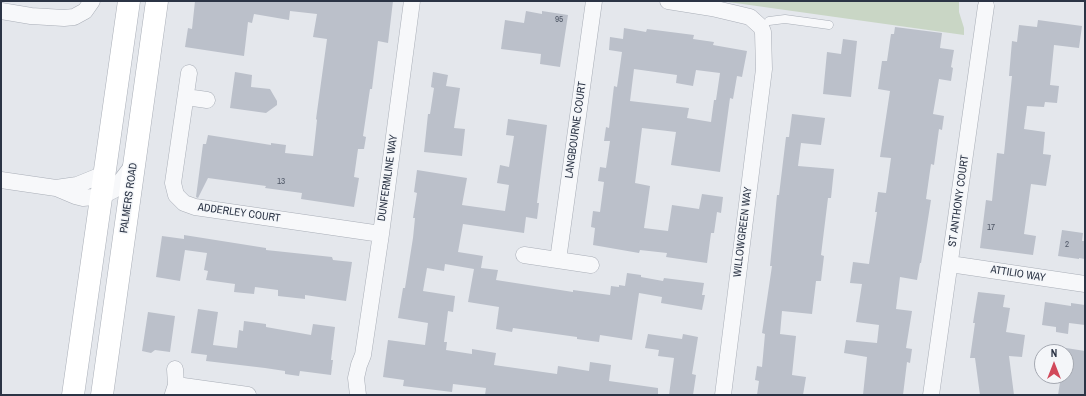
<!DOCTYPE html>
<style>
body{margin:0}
#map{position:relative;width:1086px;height:396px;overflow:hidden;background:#e4e7ec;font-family:"Archivo Narrow",sans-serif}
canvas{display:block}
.frame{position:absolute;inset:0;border:2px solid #2b3445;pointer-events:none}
.north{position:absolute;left:1034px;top:344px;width:40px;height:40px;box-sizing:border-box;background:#f4f6f9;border:1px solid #a4a8b1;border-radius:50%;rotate:0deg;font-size:11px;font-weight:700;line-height:16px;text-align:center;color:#2b3445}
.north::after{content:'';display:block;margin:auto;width:14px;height:18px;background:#d1495b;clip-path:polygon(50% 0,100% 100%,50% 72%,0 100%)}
</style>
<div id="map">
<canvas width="1086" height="396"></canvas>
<div class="frame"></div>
<div class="north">N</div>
</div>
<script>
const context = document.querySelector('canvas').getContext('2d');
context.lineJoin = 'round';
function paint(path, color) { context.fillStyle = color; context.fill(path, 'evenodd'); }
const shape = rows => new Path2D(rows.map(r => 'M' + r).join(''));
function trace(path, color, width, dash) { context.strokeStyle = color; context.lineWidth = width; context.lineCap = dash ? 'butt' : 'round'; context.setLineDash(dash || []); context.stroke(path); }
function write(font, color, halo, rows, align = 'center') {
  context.font = font + ' "Archivo Narrow",sans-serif'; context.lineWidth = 3; context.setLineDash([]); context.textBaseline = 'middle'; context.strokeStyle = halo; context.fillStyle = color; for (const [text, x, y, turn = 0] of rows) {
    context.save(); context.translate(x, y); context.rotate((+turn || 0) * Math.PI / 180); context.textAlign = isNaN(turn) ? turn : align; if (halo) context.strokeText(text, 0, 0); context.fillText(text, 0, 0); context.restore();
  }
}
const green = shape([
 [721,1,959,1,959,12,964,28,964,35]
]);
const building = shape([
 [195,1,393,1,388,43,378,41,372,89,370,89,363,136,366,137,364,149,358,149,354,177,359,178,354,207,301,199,302,193,265,188,266,186,208,178,198,198,196,197,203,144,206,144,208,135,271,145,271,143,286,145,285,153,313,156,317,120,316,119,327,39,313,37,317,14,290,11,289,20,254,14,252,23,248,22,244,56,185,47,188,28,192,29],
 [526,11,542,14,542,11,568,15,560,67,540,64,541,54,501,49,505,20,524,23],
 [1038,20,1082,26,1079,48,1054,45,1050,85,1059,86,1057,103,1045,102,1044,107,1027,106,1024,129,1045,132,1043,154,1051,155,1046,186,1031,184,1024,234,1036,236,1033,255,980,248,986,200,992,201,997,153,1004,154,1012,76,1009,76,1012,41,1017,42,1019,25,1037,27],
 [895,27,942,33,940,48,954,50,951,67,953,68,951,81,939,79,933,114,944,116,942,130,939,129,934,165,931,164,926,199,931,200,921,263,920,263,917,280,900,277,896,309,912,311,906,348,912,349,910,363,907,362,903,395,863,395,867,357,844,353,846,340,877,343,879,325,856,322,862,284,850,283,853,262,869,264,877,212,875,212,878,192,886,193,891,158,880,157,890,91,878,89,882,61,887,61,891,34,894,34],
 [624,28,646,32,647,29,694,35,693,39,714,42,713,45,747,51,742,77,737,76,733,99,730,98,720,172,671,165,676,132,642,128,635,183,650,186,644,228,668,231,672,205,699,209,702,194,723,197,721,213,717,212,714,233,711,233,707,263,666,257,667,253,640,250,639,253,593,245,595,228,591,227,593,211,600,212,604,182,598,181,600,167,606,168,610,141,604,141,606,127,609,128,614,86,617,87,622,52,609,50,610,37,623,39],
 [634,69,677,75,676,83,693,86,696,70,720,73,716,100,714,100,711,122,687,118,689,108,630,101],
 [843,39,857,41,851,97,823,94,827,52,841,54],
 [235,72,252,75,251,87,270,89,277,101,277,105,266,113,230,108],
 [433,72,448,75,446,86,460,88,454,128,465,129,462,156,424,152,428,114,430,114,434,88,431,87],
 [792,114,825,118,821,145,801,143,798,166,834,169,831,198,828,198,821,255,824,256,821,281,816,281,812,314,782,311,780,334,796,336,792,375,806,377,803,395,757,395,759,381,755,380,757,366,762,367,765,334,762,333,772,266,770,266,777,195,779,195,786,137,789,137],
 [508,119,547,125,537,203,539,203,537,219,526,217,524,233,463,224,458,252,483,256,481,268,498,270,496,280,573,292,573,290,610,295,611,286,619,287,619,285,625,286,627,273,641,275,641,277,663,281,664,278,704,283,702,295,705,295,702,310,661,303,662,297,639,293,632,340,600,335,599,342,577,339,577,337,513,328,512,332,496,329,499,307,468,302,474,269,445,264,444,271,427,268,423,291,455,296,453,312,448,311,444,342,447,342,446,350,472,354,472,349,496,353,494,365,557,374,558,366,589,371,590,362,611,365,609,381,658,388,658,395,485,395,486,388,453,384,452,392,403,386,404,380,383,377,388,340,425,345,428,323,398,318,403,288,405,288,413,238,415,218,413,218,417,193,414,192,417,170,467,178,462,205,505,211,509,185,497,183,500,165,509,167,514,136,506,135],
 [1062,230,1083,233,1082,241,1085,241,1085,259,1079,258,1079,259,1058,256],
 [184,235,266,248,266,250,332,257,333,260,352,262,346,301,305,295,305,299,278,296,278,290,255,287,254,294,234,292,235,284,206,280,208,271,204,270,207,253,185,250,180,281,156,277,162,236,184,239],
 [978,292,1005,295,1003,307,1010,308,1006,332,1025,335,1022,357,1009,356,1014,395,980,395,975,358,970,358,975,323,973,323],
 [1045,302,1071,306,1071,303,1085,305,1085,325,1069,323,1068,334,1056,332,1056,327,1042,325],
 [198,309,218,312,213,345,237,348,239,330,243,331,244,321,266,324,266,327,311,335,313,324,335,327,331,360,333,360,331,375,300,371,299,376,285,374,285,371,265,368,206,361,207,355,191,353],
 [148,312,175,316,170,352,155,350,151,353,142,351],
 [648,334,682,339,683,334,698,337,692,374,696,375,693,395,669,395,674,358,658,356,659,350,645,348],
 [1066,348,1085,351,1085,395,1058,395,1061,376,1066,376]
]);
const service = shape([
 [769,21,785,19,829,25]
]);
const minor = shape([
 [668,1,712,8,750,17,761,27,763,32,764,69,723,395],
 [1,11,31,16,64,18,74,17,85,11,92,1],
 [189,73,173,183,176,195,184,203,195,207,381,234],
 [186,97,207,100],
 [1,180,56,188,75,196,83,198,93,197,108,193,114,190,133,165],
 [56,188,77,185,104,174],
 [524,255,591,265],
 [558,260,594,1],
 [950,264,1085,284],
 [176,385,248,395],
 [173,394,176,385,175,369],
 [358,395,356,378,359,365,363,355,381,234,412,1],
 [931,395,986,6]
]);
const secondary = shape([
 [73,395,129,1],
 [102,395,157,1]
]);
const numberNames = [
 ["95",559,20],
 ["13",281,182],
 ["17",991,228],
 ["2",1067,245]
];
const streetNames = [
 ["LANGBOURNE COURT",576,130,-82],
 ["DUNFERMLINE WAY",388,178,-82],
 ["PALMERS ROAD",129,198,-82],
 ["ST ANTHONY COURT",959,201,-82],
 ["ADDERLEY COURT",239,213,8],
 ["WILLOWGREEN WAY",743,232,-83],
 ["ATTILIO WAY",1018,274,9]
];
paint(green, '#c9d6c5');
paint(building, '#bbc0ca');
trace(service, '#a9aeb7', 9);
trace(minor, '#a9aeb7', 17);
trace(secondary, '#a9aeb7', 23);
trace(service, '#f7f8fa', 8);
trace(minor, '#f7f8fa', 16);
trace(secondary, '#fff', 22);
write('9px', '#4f5766', null, numberNames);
write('11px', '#2b3445', '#f4f6f9', streetNames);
</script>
